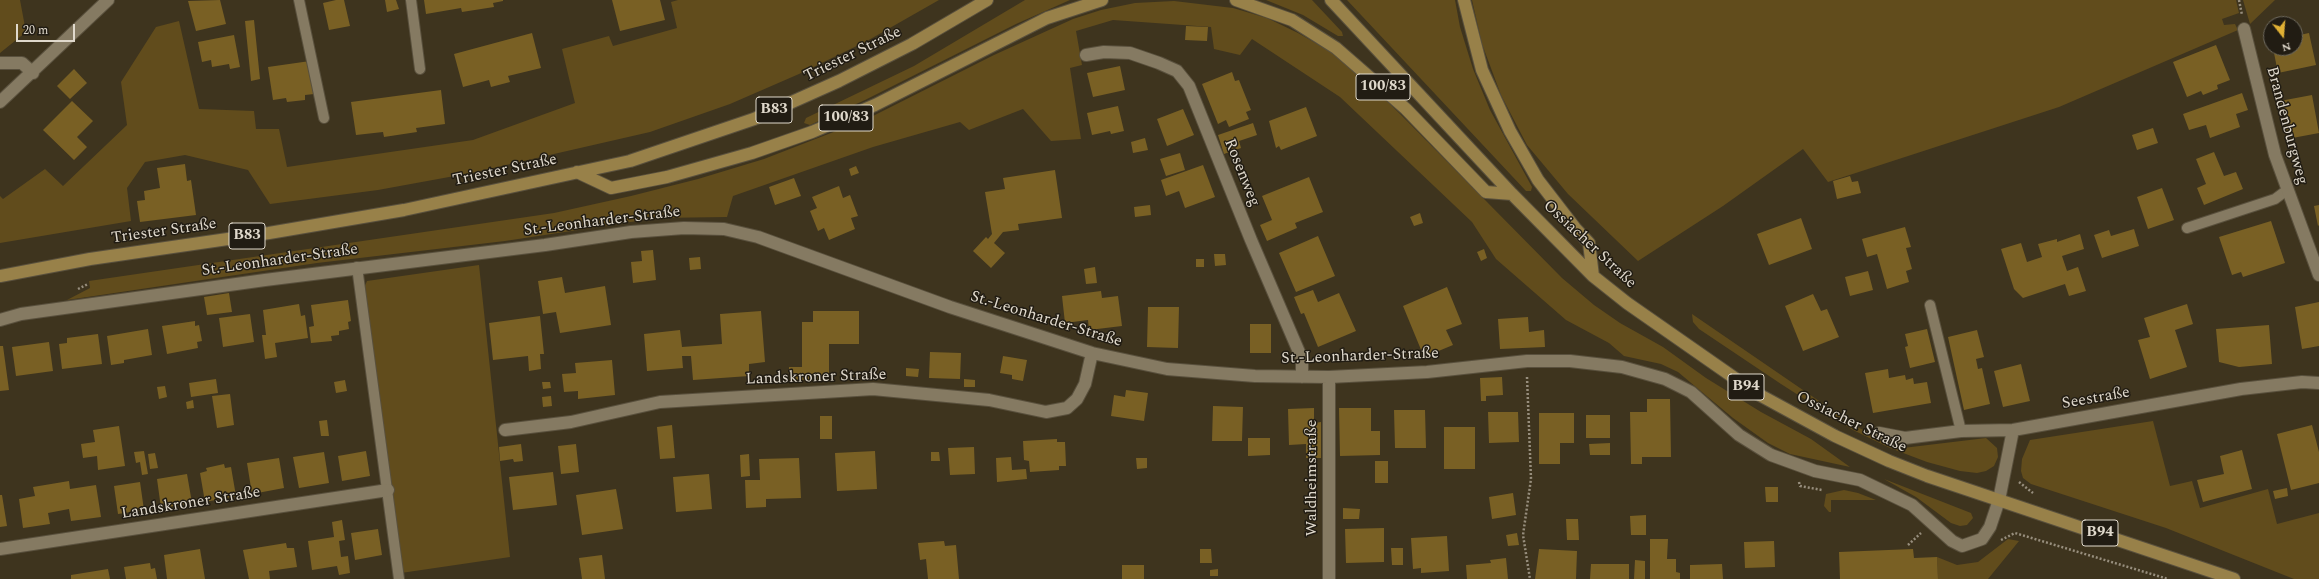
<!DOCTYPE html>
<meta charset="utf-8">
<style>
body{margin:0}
#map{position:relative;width:2319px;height:579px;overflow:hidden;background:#3e341e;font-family:Spectral,serif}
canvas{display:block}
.north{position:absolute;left:2263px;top:16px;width:40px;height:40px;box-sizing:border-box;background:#211c13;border:1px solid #6d685d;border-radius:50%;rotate:163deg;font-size:11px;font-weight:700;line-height:16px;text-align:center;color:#e0d9cc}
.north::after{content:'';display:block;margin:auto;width:14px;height:18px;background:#e0b034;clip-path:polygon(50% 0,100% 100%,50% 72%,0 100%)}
.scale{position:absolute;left:16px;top:24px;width:59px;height:18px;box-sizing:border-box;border:2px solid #e0d9cc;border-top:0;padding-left:5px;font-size:12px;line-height:14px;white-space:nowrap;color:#e0d9cc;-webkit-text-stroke:3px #211c13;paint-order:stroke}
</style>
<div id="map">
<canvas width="2319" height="579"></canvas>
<div class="north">N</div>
<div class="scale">20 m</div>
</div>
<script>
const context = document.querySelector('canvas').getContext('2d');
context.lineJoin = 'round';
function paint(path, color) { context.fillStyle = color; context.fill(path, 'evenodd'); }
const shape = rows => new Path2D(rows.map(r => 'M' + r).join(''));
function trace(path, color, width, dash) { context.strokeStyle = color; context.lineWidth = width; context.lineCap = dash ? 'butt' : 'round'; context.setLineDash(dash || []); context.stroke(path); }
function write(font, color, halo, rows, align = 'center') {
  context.font = font + ' Spectral,serif'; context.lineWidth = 3; context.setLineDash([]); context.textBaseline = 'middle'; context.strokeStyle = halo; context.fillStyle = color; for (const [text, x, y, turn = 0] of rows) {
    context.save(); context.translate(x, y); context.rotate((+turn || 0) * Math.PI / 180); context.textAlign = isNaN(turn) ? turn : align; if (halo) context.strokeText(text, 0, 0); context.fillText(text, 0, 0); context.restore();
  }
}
const green = shape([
 [0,0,20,0,26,32,0,53],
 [678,0,939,0,867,41,799,74,730,104,650,132,471,173,378,190,270,204,248,170,185,155,145,162,127,188,131,221,0,243,0,196,3,199,45,169,63,186,127,125,121,82,156,27,179,21,199,109,254,111,256,129,279,129,287,167,473,140,575,103,562,49,609,36,613,46,677,28,671,2],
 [1025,0,1070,0,1016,24,865,100,810,125,804,123,806,118,914,66],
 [1266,0,1312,0,1342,32,1343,36,1338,36,1303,15],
 [1347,0,1455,0,1460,27,1473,69,1490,110,1532,187,1531,191,1526,191],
 [1472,0,2236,0,2239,13,2222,19,2224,25,2235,24,2238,30,2059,107,1828,182,1803,149,1723,206,1638,261,1568,194,1527,145,1501,95,1482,44],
 [2243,0,2275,0,2250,24],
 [1174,1,1233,8,1267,18,1298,33,1333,53,1370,84,1413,127,1562,278,1594,305,1620,323,1663,347,1706,378,1761,412,1811,439,1850,467,1790,454,1768,443,1733,418,1678,372,1661,364,1624,356,1609,343,1566,320,1496,259,1472,222,1340,97,1252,39,1240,55,1214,49,1211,27,1113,20,1076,31,1082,65,1070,68,1081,139,1051,141,1023,109,969,130,960,122,873,147,733,196,727,217,657,218,505,241,317,263,67,300,90,288,89,281,554,213,631,196,698,179,764,159,867,119,994,55,1073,19,1101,10,1135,3],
 [479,265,510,557,401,573,364,288,367,281],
 [1692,314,1857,427,1903,448,1986,438,1997,448,1998,457,1994,466,1986,471,1977,473,1960,471,1927,462,1890,448,1853,430,1781,384,1699,329,1693,322],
 [2153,421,2170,486,2192,481,2200,508,2268,489,2277,524,2319,513,2319,579,2294,579,2166,528,2031,484,2023,478,2021,471,2022,459,2030,440],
 [1884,479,1971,513,1973,518,1967,525,1960,526,1951,523,1916,497],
 [1844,490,1858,493,1876,500,1831,500,1831,512,1829,512,1824,506,1826,494],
 [2008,539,2019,541,1988,579,1938,579,1937,557,1957,565,1978,562]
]);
const building = shape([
 [220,0,226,24,196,31,188,1],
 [336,0,344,0,350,26,329,30,323,3],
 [385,0,396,0,399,9,387,12],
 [424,0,503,0,503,1,493,3,494,7,462,12,461,8,426,14],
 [612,0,660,0,665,20,620,31],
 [254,20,260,79,251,81,245,21],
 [1186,26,1208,27,1207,41,1185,40],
 [532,33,541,68,508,76,510,82,491,87,489,80,463,87,454,54],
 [2309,33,2316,65,2278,73,2273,48,2295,48,2295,36],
 [234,35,240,67,230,69,229,64,212,67,211,60,202,62,198,42],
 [2216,45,2230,80,2217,85,2218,89,2203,95,2201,91,2187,97,2173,62],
 [310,61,314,94,305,95,305,100,287,102,286,98,273,100,268,67],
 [1120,66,1125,90,1093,97,1087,73],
 [74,69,87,83,70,99,57,86],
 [1232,72,1235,81,1239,80,1251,110,1246,112,1249,119,1229,127,1226,120,1218,124,1202,84],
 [441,90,445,124,416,128,417,132,384,137,383,132,356,135,351,102],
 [2242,93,2248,110,2236,114,2240,127,2210,138,2206,125,2189,130,2183,114],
 [2312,95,2319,133,2287,139,2280,101],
 [72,101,93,121,77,137,87,147,74,160,43,130],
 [1118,106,1124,131,1111,134,1110,131,1092,135,1087,113],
 [1306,107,1317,136,1281,150,1279,146,1276,148,1269,121],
 [1183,109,1194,135,1167,146,1157,119],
 [1253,123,1257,135,1239,141,1241,148,1224,154,1218,135],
 [2153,128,2158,143,2137,150,2132,135],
 [1145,138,1148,150,1133,153,1131,142],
 [2214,152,2224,176,2236,172,2243,189,2204,205,2197,188,2206,184,2196,159],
 [1180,153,1185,170,1166,176,1160,159],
 [185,164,187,181,191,180,196,215,140,222,137,201,145,200,144,191,160,188,157,168],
 [1203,165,1215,197,1185,208,1179,191,1166,196,1161,180],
 [856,166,859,173,851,176,849,169],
 [1055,170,1062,218,1018,224,1019,230,1003,232,994,243,1005,253,991,268,973,251,986,237,988,239,992,234,985,192,1005,189,1003,178],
 [1850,176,1852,182,1858,181,1861,193,1837,199,1833,181],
 [1309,177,1323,212,1295,223,1297,228,1267,241,1260,225,1272,220,1262,196],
 [794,178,801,196,775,205,769,187],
 [839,186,843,198,850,195,858,216,851,218,855,229,829,240,824,228,818,231,810,211,817,208,812,197],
 [2162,188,2174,220,2148,229,2137,197],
 [1150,205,1151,215,1135,217,1134,207],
 [2319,205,2319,225,2318,226,2314,206],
 [1420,213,1423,223,1414,226,1410,217],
 [1801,218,1812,249,1769,265,1757,234],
 [2271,221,2285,263,2243,277,2241,272,2232,275,2219,237],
 [1905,227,1911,247,1906,248,1912,269,1906,271,1909,282,1887,289,1877,254,1867,257,1862,239],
 [2134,229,2139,246,2102,258,2094,235,2109,230,2111,236],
 [2080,234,2084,249,2062,256,2067,271,2078,267,2086,291,2069,296,2065,284,2023,298,2014,289,2001,249,2021,243,2027,262,2042,257,2038,244,2057,239,2057,242],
 [1318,236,1335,276,1296,292,1279,253],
 [1484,249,1487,258,1481,261,1477,252],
 [653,250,656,280,633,283,631,262,642,261,641,251],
 [1214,254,1225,254,1226,265,1215,266],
 [700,257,701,269,690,270,689,258],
 [1196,259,1204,259,1204,267,1196,267],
 [1095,267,1097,283,1086,284,1084,269],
 [1868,271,1873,290,1850,296,1845,277],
 [562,277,565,293,605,286,611,325,560,333,556,312,543,314,538,281],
 [1447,287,1462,324,1446,330,1453,345,1424,357,1403,306],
 [1313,290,1318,302,1339,293,1356,331,1318,347,1304,313,1301,314,1294,297],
 [1101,291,1102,298,1118,296,1122,326,1089,330,1088,320,1065,323,1062,296],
 [229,293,232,312,207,315,204,297],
 [1813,294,1821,311,1827,309,1839,337,1803,351,1785,306],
 [348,300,351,321,348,322,349,329,339,331,339,335,331,336,332,341,311,343,309,327,314,326,311,305],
 [2319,302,2319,346,2302,349,2295,307],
 [299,304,301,316,305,315,308,338,275,343,277,357,265,359,262,335,266,335,263,310],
 [2187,304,2193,324,2175,330,2187,367,2150,379,2138,340,2150,337,2144,318],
 [1148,307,1179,307,1178,348,1147,347],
 [761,311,765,362,749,364,749,376,693,380,691,356,682,356,683,368,647,371,644,334,680,330,682,347,722,344,720,314],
 [813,311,859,311,859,344,829,344,829,380,789,380,789,367,802,367,802,322,813,322],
 [250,314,254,342,223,347,219,318],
 [540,316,544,354,540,354,541,369,529,371,528,356,493,360,489,323],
 [1528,317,1529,332,1544,330,1545,347,1500,349,1498,319],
 [195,321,195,326,199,325,202,341,197,342,198,348,167,354,162,326],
 [1250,324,1271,324,1271,353,1250,353],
 [2269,325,2272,364,2239,367,2219,362,2216,329],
 [148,329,152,355,124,360,124,363,111,365,107,336],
 [1927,329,1935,362,1910,368,1905,347,1908,346,1905,334],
 [1977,330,1984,357,1976,359,1978,369,1982,368,1990,404,1964,410,1948,337],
 [98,334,102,364,62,369,59,344,67,343,67,338],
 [49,342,53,371,16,376,12,347],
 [0,346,3,346,9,390,0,391],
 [930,352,961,353,960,379,929,378],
 [1003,356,1027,360,1023,381,1012,379,1012,375,1000,373],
 [612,360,615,395,578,399,578,391,564,392,562,374,576,373,575,363],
 [2021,364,2030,401,2003,407,1994,371],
 [906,368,919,369,918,377,906,376],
 [1888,369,1889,378,1905,375,1906,380,1913,378,1914,384,1927,382,1931,403,1873,413,1865,373],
 [1502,377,1503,395,1486,396,1486,401,1481,401,1480,378],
 [216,379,218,393,191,397,189,383],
 [964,379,975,380,975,387,964,387],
 [345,380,347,391,336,393,334,382],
 [542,382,550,382,551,388,543,389],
 [165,386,167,397,159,399,157,387],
 [1126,390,1148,393,1144,421,1111,416,1114,395,1125,397],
 [230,394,234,425,217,428,212,396],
 [551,396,552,406,543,407,542,397],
 [1647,399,1670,399,1671,457,1642,457,1642,464,1631,464,1630,412,1647,412],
 [193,400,194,408,187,409,186,402],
 [1213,406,1243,407,1242,441,1212,441],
 [1314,408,1314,423,1321,422,1321,458,1306,458,1306,444,1289,445,1288,409],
 [1339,408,1371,408,1371,431,1380,431,1380,455,1340,456],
 [1394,410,1425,410,1426,448,1395,448],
 [1488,412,1518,412,1519,442,1489,443],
 [1539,413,1574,413,1574,443,1560,443,1560,464,1539,464],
 [1586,415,1610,415,1610,438,1586,438],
 [820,416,832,416,832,439,820,439],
 [327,420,329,436,321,436,319,421],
 [672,425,675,458,660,459,657,427],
 [2312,425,2319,452,2319,483,2291,490,2277,434],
 [119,426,125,466,98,470,97,456,83,458,81,444,95,442,93,430],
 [1444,427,1475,427,1475,469,1444,469],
 [1248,438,1270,438,1270,455,1248,456],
 [1057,439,1057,442,1065,442,1066,466,1059,466,1059,470,1030,472,1029,461,1024,460,1023,441],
 [1610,443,1610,455,1590,455,1589,444],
 [521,444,523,461,514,462,513,459,500,461,499,447],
 [576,444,579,472,561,474,558,446],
 [974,447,975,474,950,475,948,448],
 [2242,450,2252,489,2203,502,2197,480,2224,474,2220,456],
 [144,451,148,474,142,475,140,462,136,463,134,452],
 [366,451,370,476,342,481,338,456],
 [875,451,877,489,837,491,835,453],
 [324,452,329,483,299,488,293,457],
 [931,452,939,452,940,461,931,461],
 [155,453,158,468,150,469,148,454],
 [749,454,750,476,741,477,740,455],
 [1011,457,1012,470,1026,469,1027,479,997,482,996,458],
 [279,458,284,488,252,494,247,463],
 [799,458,801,498,766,499,766,507,746,508,745,480,760,480,759,459],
 [1136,458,1147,458,1147,468,1137,469],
 [1375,461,1388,461,1388,483,1375,483],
 [224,464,225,468,231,467,236,496,205,502,200,473,207,471,206,468],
 [553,472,557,505,513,510,509,477],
 [187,474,192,503,161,508,157,479],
 [709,474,712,509,676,512,673,477],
 [69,481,70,489,96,485,101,517,71,521,69,509,48,513,50,524,23,528,19,499,35,496,33,487],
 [140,482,144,510,118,514,114,486],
 [1765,487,1778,487,1778,502,1766,502],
 [2287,488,2288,496,2275,499,2273,491],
 [616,489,623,529,582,535,576,495],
 [1513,493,1516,515,1492,519,1489,497],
 [0,495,2,495,7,526,0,527],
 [1343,508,1360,509,1359,519,1343,519],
 [1646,515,1646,535,1631,535,1630,516],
 [1566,519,1578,519,1579,540,1567,540],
 [342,520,345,540,339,541,341,557,348,556,350,573,339,575,337,566,312,570,308,541,334,537,332,522],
 [1384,528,1384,562,1346,563,1345,529],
 [378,529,382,555,355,560,351,533],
 [1517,533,1519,545,1508,546,1506,535],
 [1447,536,1449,571,1421,573,1421,568,1413,569,1411,538],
 [1650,539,1668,539,1667,559,1676,559,1676,572,1680,573,1680,579,1650,579],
 [944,541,945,546,956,545,959,579,928,579,926,559,920,560,918,543],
 [1774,541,1775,567,1745,568,1744,542],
 [286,543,287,548,294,548,297,567,269,571,270,579,249,579,243,550],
 [1391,548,1403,548,1403,565,1392,565],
 [200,549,205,579,167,579,164,555],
 [1200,549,1211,549,1212,563,1200,563],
 [1539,549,1577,551,1576,579,1535,579],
 [1913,549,1914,558,1937,557,1938,579,1840,579,1839,552],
 [602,555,605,579,582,579,579,558],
 [1506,558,1508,579,1467,579,1466,565,1491,563,1490,560],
 [1635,560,1645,561,1645,579,1634,579],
 [150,563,151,569,155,568,157,579,126,579,124,567],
 [1591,564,1629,564,1629,579,1590,579],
 [1722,564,1723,579,1690,579,1690,565],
 [1122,565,1144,565,1144,579,1122,579],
 [108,569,110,579,71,579,71,575],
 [1218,569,1218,576,1210,576,1210,570]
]);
const path = shape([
 [2239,0,2242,15],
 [78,289,88,284],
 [1527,377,1531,479,1523,535,1530,579],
 [1799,482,1800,486,1822,490],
 [2019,482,2033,493],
 [2001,540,2015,533,2168,579],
 [1908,545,1921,533]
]);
const service = shape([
 [299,0,324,118],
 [411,0,420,69],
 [2187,228,2275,199,2287,190],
 [357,267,399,579],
 [1930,305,1961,431]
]);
const minor = shape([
 [2244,29,2275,155,2319,275],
 [1086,55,1104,52,1130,53,1159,63,1177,71,1189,86,1251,240,1302,359,1302,377],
 [0,63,22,63,33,73],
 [0,102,108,0],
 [0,320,21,314,265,280,545,245,631,232,684,228,724,229,758,237,950,307,1092,353,1167,369,1255,376,1329,377,1427,372,1527,361,1570,361,1622,367,1665,379,1691,392,1739,435,1771,455,1815,471,1860,480,1912,505,1952,541,1962,546,1982,539,1990,527,1999,500,2013,430],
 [1329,377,1329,579],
 [505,430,571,422,660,402,873,389,989,400,1046,412,1067,408,1077,399,1085,384,1092,353],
 [1879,433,1905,438,1961,431,2013,430,2241,389,2302,382,2319,383],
 [0,549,388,490]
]);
const primary = shape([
 [1236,0,1292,20,1336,48,1406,109,1486,192,1512,194],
 [1331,0,1512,194,1593,276,1627,303,1756,393,1835,436,1889,461,1927,476,2234,579],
 [1464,0,1482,70,1510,131,1538,180,1575,228,1589,243,1593,276],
 [577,172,611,188,667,177,752,153,812,132,875,105,1047,18,1102,0],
 [0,276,90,259,269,233,404,210,630,161,754,119,839,81,912,44,987,0]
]);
const shields = [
 [1383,87,54],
 [774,110,36],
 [846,118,54],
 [247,236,36],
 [1746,387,36],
 [2100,533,36]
];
const shieldNames = [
 ["100/83",1383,87],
 ["B83",774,110],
 ["100/83",846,118],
 ["B83",247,236],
 ["B94",1746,387],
 ["B94",2100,533]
];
const streetNames = [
 ["Triester Straße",853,55,-26],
 ["Brandenburgweg",2286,126,75],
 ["Triester Straße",505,171,-12],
 ["Rosenweg",1241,173,68],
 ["St.-Leonharder-Straße",602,222,-7],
 ["Triester Straße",164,232,-8],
 ["Ossiacher Straße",1589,245,43],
 ["St.-Leonharder-Straße",280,261,-8],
 ["St.-Leonharder-Straße",1046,320,17],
 ["St.-Leonharder-Straße",1360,357,-2],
 ["Landskroner Straße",816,378,-2],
 ["Seestraße",2096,399,-10],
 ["Ossiacher Straße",1851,423,26],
 ["Waldheimstraße",1313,478,-90],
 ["Landskroner Straße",191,504,-9]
];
paint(green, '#614c1c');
paint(building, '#796024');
trace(service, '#59503d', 12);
trace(minor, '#59503d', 14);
trace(primary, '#59503d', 14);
trace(path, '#978e7d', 2.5, [2, 2]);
trace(service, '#857a62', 10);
trace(minor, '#857a62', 12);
trace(primary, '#988149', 12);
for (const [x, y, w] of shields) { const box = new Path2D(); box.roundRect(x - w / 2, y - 13, w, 26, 3); context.fillStyle = '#211c13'; context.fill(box); trace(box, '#e0d9cc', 1); }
write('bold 15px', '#e0d9cc', null, shieldNames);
write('16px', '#e0d9cc', '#211c13', streetNames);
</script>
